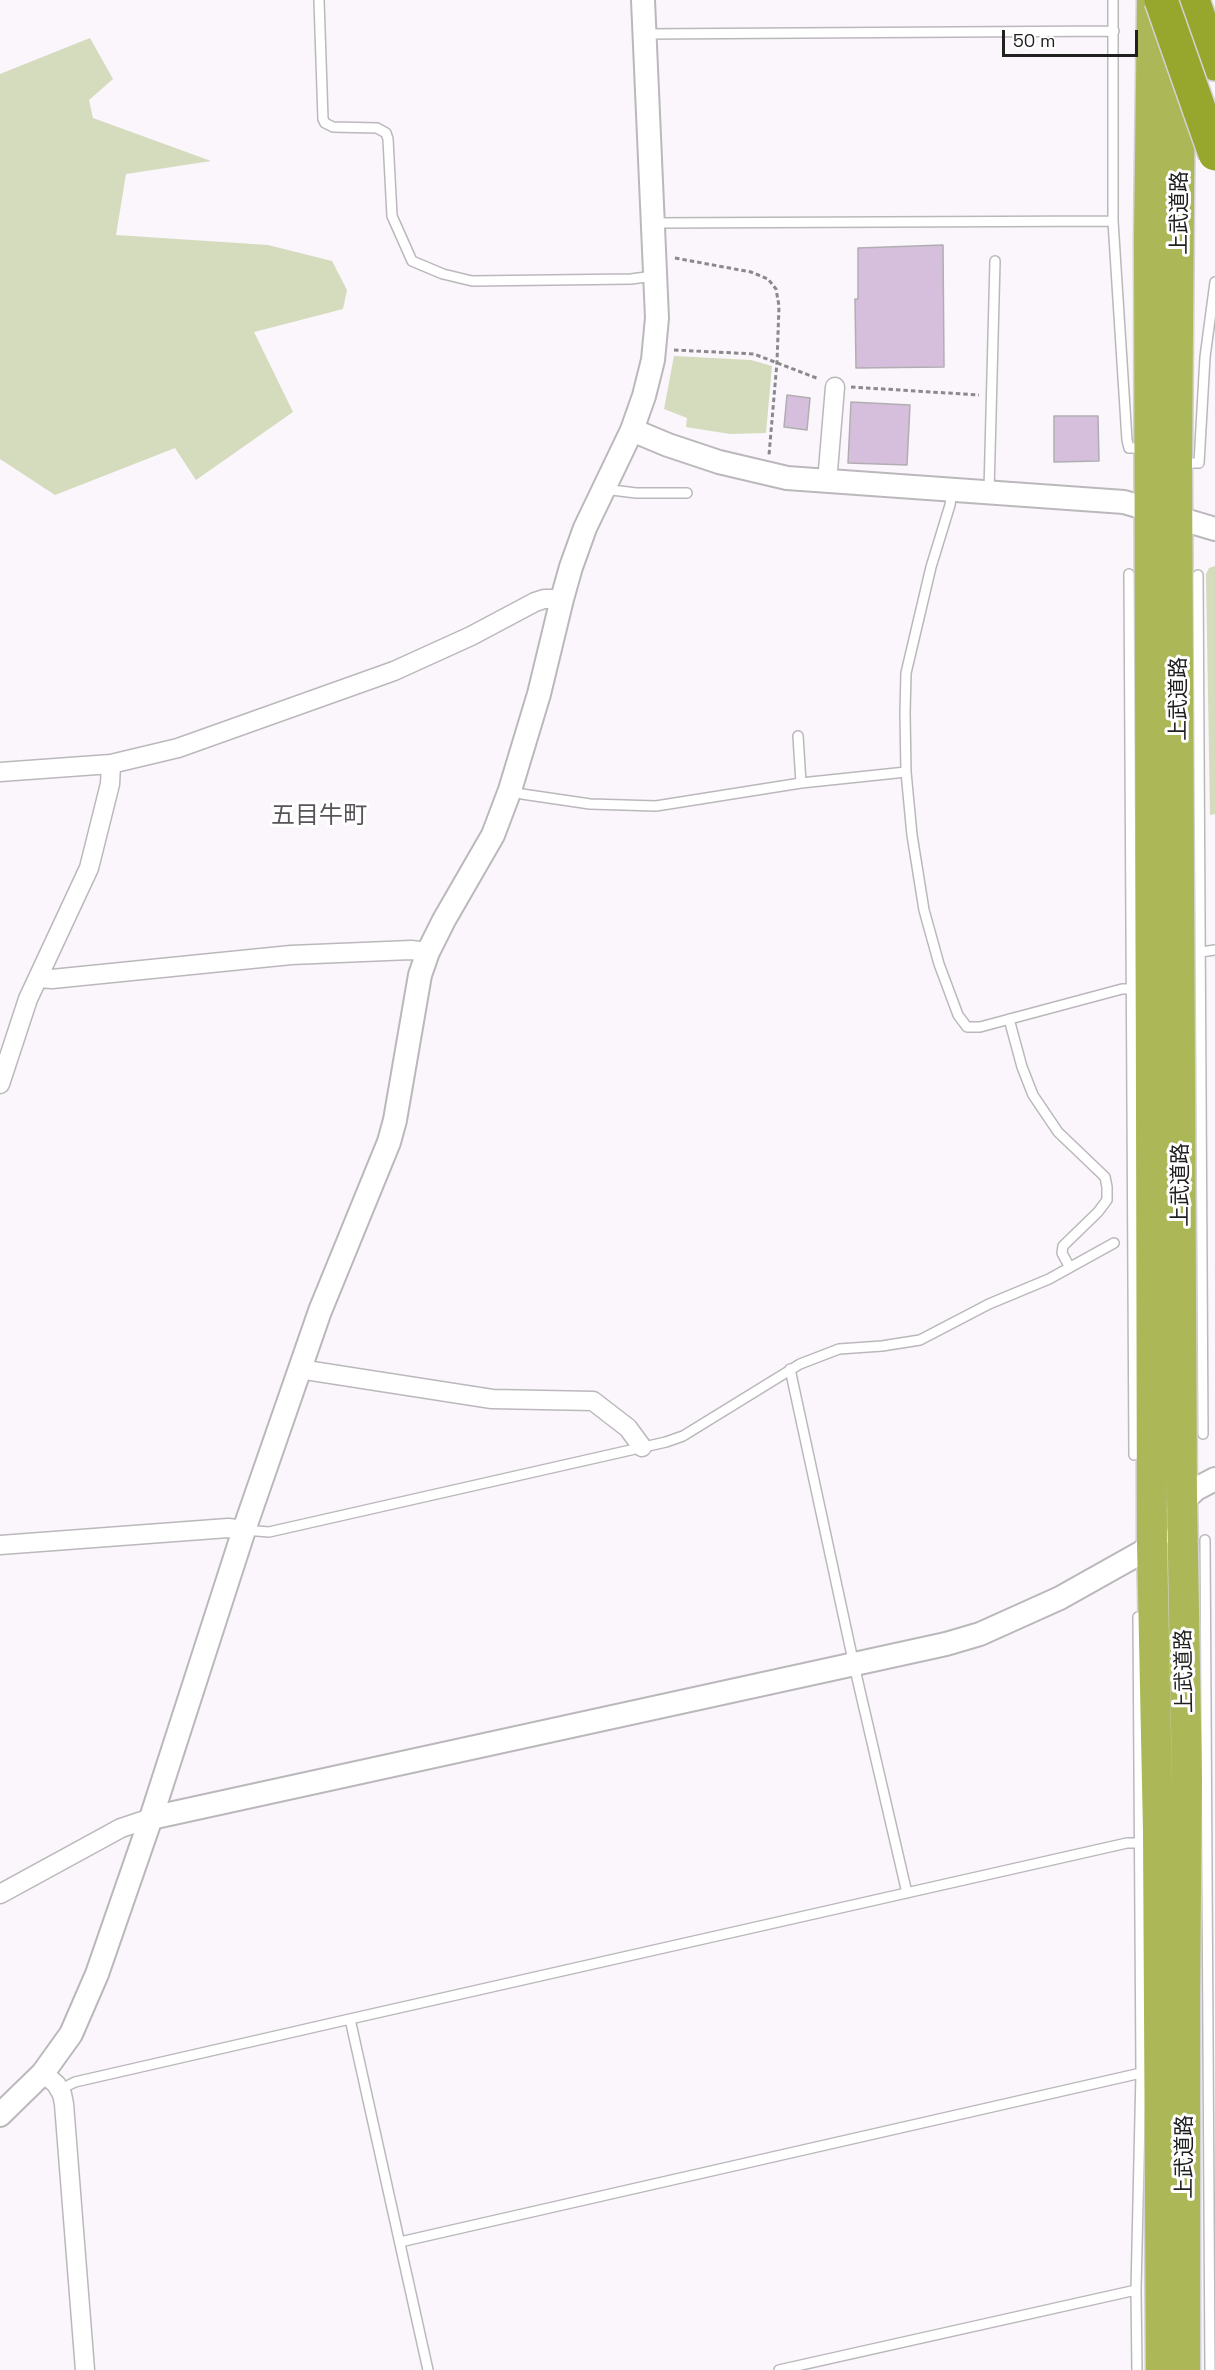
<!DOCTYPE html>
<meta charset="utf-8">
<style>
body{margin:0}
#map{position:relative;width:1215px;height:2370px;overflow:hidden;background:#faf6fb;font-family:"Space Grotesk",sans-serif}
canvas{display:block}
.scale{position:absolute;left:1002px;top:30px;width:136px;height:27px;box-sizing:border-box;border:3px solid #212021;border-top:0;padding-left:8px;font-size:18px;line-height:21px;white-space:nowrap;color:#212021;-webkit-text-stroke:4px #fff;paint-order:stroke}
</style>
<div id="map">
<canvas width="1215" height="2370"></canvas>
<div class="scale">50 m</div>
</div>
<script>
const context = document.querySelector('canvas').getContext('2d');
context.lineJoin = 'round';
function paint(path, color) { context.fillStyle = color; context.fill(path, 'evenodd'); }
const shape = rows => new Path2D(rows.map(r => 'M' + r).join(''));
function trace(path, color, width, dash) { context.strokeStyle = color; context.lineWidth = width; context.lineCap = dash ? 'butt' : 'round'; context.setLineDash(dash || []); context.stroke(path); }
function write(font, color, halo, rows, align = 'center') {
  context.font = font + ' "Space Grotesk","Noto Sans JP",sans-serif'; context.lineWidth = 6; context.setLineDash([]); context.textBaseline = 'middle'; context.strokeStyle = halo; context.fillStyle = color; for (const [text, x, y, turn = 0] of rows) {
    context.save(); context.translate(x, y); context.rotate((+turn || 0) * Math.PI / 180); context.textAlign = isNaN(turn) ? turn : align; if (halo) context.strokeText(text, 0, 0); context.fillText(text, 0, 0); context.restore();
  }
}
const green = shape([
 [90,38,113,79,89,100,93,118,211,161,126,174,116,235,268,245,332,261,347,290,343,309,254,332,293,412,196,480,175,448,55,495,0,459,0,74],
 [674,356,751,360,772,366,766,433,730,434,686,427,687,418,664,409],
 [1215,566,1215,814,1210,815,1206,574,1209,568]
]);
const building = shape([
 [943,245,944,367,856,368,855,299,858,299,858,248,943,245],
 [787,395,810,398,807,430,784,427,787,395],
 [851,402,910,405,907,465,848,463,851,402],
 [1054,416,1098,416,1099,461,1054,462,1054,416]
]);
const path = shape([
 [675,258,751,272,768,279,776,289,779,306,777,362,769,455],
 [674,350,754,354,819,379],
 [851,387,979,395]
]);
const service = shape([
 [319,0,323,119,325,123,333,127,377,128,386,133,388,139,392,216,412,261,443,274,472,281,631,279,654,276],
 [1113,0,1113,221,1127,440,1129,448,1146,448],
 [645,34,1114,31],
 [654,223,1113,221],
 [1180,463,1199,463,1205,357,1215,282],
 [604,489,636,493,687,493],
 [952,490,950,505,931,567,906,673,905,713,906,772,912,835,924,910,939,964,958,1015,967,1027,980,1027,1122,989,1130,989],
 [989,491,995,261],
 [1129,574,1134,1455],
 [1198,575,1203,1434],
 [798,736,801,783],
 [510,790,522,794,590,804,656,806,801,783,906,772],
 [1201,952,1215,950],
 [1009,1019,1022,1067,1033,1095,1058,1132,1105,1177,1107,1187,1107,1200,1098,1212,1063,1246,1062,1253,1069,1266],
 [790,1369,854,1665,907,1893],
 [244,1530,269,1532,666,1442,683,1436,800,1364,839,1349,882,1346,920,1340,989,1304,1049,1279,1114,1243],
 [1205,1540,1210,2370],
 [350,2019,428,2370],
 [59,2090,75,2082,350,2019,1127,1843,1138,1843],
 [400,2242,1141,2073],
 [779,2370,1136,2290],
 [1137,2370,1136,2290,1141,2073,1138,1617]
]);
const minor = shape([
 [827,482,835,387],
 [0,772,111,764,178,748,394,671,471,636,535,602,544,599,562,599],
 [38,978,52,979,291,955,411,950,428,952],
 [0,1084,28,999,89,868,110,784,111,764],
 [299,1369,492,1399,593,1401,628,1428,642,1447],
 [0,1545,228,1528,244,1530],
 [0,1894,121,1828,151,1818],
 [43,2073,56,2084,62,2094,64,2104,85,2370]
]);
const tertiary = shape([
 [632,430,668,445,719,462,787,478,1124,502,1215,529],
 [1176,1507,1196,1489,1215,1479],
 [151,1818,946,1644,980,1634,1060,1598,1142,1552,1159,1536],
 [0,2115,43,2073,71,2034,97,1974,151,1818,244,1530,320,1311,389,1142,395,1120,420,975,428,952,444,920,493,835,510,790,539,694,562,599,571,567,585,528,632,430,644,396,653,360,657,318,643,0]
]);
const trunk = shape([
 [1152,0,1149,239,1152,1544,1158,1832,1161,2370],
 [1180,66,1177,463,1182,1501,1187,1779,1185,1992,1185,2370]
]);
const motorway = shape([
 [1193,0,1215,64]
]);
const motorwayBridge = shape([
 [1161,0,1215,154]
]);
const streetNames = [
 ["上武道路",1180,213,-90],
 ["上武道路",1179,699,-90],
 ["上武道路",1181,1185,-90],
 ["上武道路",1185,1671,-91],
 ["上武道路",1185,2157,-90]
];
const quarterNames = [
 ["五目牛町",319,816]
];
paint(green, '#d5dbbd');
paint(building, '#d5bfdc');
trace(building, '#b1aeb2', 1.5);
trace(service, '#bbb8bc', 12);
trace(minor, '#bbb8bc', 21);
trace(tertiary, '#bbb8bc', 26);
trace(trunk, '#d3d2d3', 33);
trace(motorway, '#d3d2d3', 36);
trace(path, '#8b898c', 3, [4.5, 3]);
trace(service, '#fff', 9);
trace(minor, '#fff', 18);
trace(tertiary, '#fff', 22);
trace(trunk, '#acb857', 30);
trace(motorway, '#97a62d', 33);
trace(motorwayBridge, '#d3d2d3', 36, []);
trace(motorwayBridge, '#97a62d', 33);
write('21px', '#212021', '#fff', streetNames);
write('24px', '#585559', '#fff', quarterNames);
</script>
